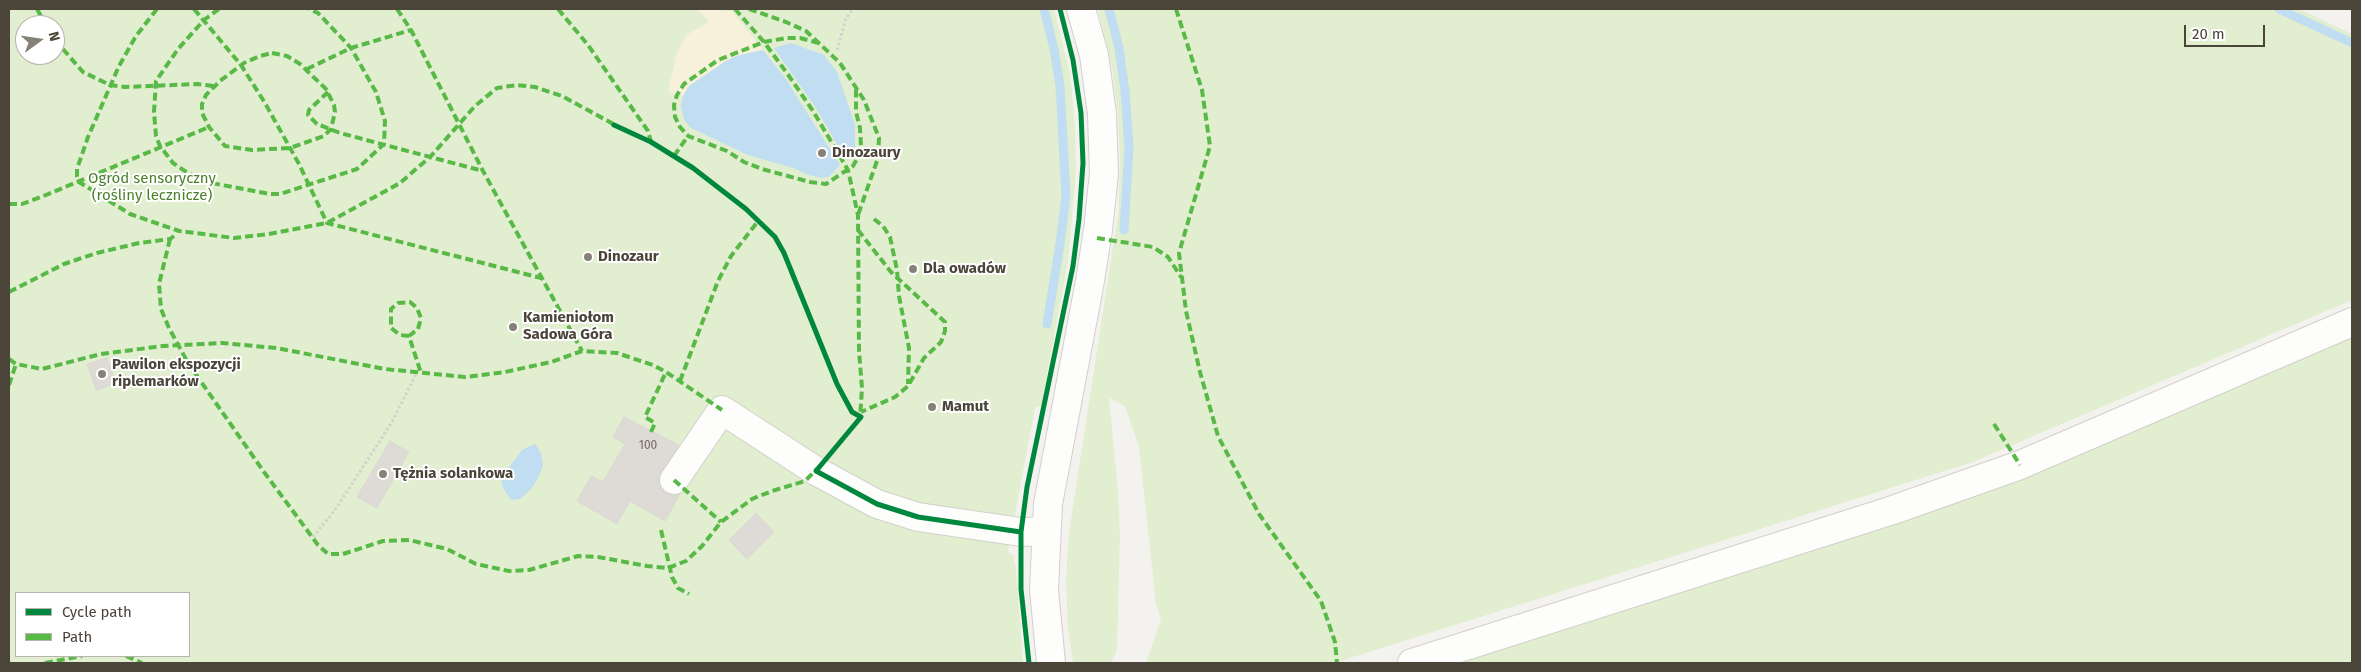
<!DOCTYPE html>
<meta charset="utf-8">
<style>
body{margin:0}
#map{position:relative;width:2361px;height:672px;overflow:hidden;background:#f4f2ee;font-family:"Fira Sans",sans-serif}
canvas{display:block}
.frame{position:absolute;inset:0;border:10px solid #4b4439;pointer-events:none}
.legend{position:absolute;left:15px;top:592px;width:175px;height:65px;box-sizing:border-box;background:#fff;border:1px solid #b7b4b0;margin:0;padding:6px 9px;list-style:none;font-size:15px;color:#4b4439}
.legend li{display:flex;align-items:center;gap:10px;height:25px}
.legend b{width:25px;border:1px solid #b7b4b0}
.north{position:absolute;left:15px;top:15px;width:50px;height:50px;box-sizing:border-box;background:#fff;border:1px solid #b7b4b0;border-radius:50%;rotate:76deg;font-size:14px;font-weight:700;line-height:20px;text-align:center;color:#4b4439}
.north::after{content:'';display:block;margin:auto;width:18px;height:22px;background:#868178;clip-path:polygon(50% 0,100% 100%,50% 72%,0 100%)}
.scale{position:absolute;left:2184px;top:25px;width:81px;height:22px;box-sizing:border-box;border:2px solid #4b4439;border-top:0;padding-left:6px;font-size:15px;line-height:18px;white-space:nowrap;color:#4b4439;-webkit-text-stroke:4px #fff;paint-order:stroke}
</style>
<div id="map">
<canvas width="2361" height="672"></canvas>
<div class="frame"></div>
<ul class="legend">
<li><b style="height:6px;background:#00873e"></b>Cycle path</li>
<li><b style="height:6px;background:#58b947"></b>Path</li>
</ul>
<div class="north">N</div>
<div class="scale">20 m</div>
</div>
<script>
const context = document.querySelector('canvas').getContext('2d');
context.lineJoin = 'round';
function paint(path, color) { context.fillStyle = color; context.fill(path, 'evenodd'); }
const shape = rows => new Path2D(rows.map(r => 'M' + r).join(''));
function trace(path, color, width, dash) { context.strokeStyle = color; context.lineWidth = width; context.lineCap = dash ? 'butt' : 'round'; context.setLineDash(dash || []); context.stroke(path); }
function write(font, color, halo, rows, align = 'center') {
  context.font = font + ' "Fira Sans",sans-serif'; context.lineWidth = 4; context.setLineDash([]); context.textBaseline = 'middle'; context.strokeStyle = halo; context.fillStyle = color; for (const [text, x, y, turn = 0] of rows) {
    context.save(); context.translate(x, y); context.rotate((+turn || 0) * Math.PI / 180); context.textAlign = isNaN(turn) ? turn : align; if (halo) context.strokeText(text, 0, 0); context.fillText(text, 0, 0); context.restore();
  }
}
const green = shape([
 [9,9,1054,9,1070,74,1075,124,1076,172,1068,262,1041,406,1035,408,1008,552,1013,555,1016,568,1023,663,9,663],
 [25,25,55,25,55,55,25,55],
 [16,593,189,593,189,656,16,656],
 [1098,9,2299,9,2352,34,2352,300,1973,462,1334,663,1146,663,1161,619,1156,604,1139,447,1125,406,1109,398,1118,490,1120,536,1117,650,1111,663,1073,663,1068,628,1066,581,1069,533,1118,214,1120,161,1118,115,1112,68],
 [2352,334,2352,663,1454,663]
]);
const sand = shape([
 [697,9,732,11,763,50,736,56,726,61,689,86,683,96,668,92,676,55,686,35,709,22]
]);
const water = shape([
 [791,43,824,55,837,72,855,125,855,149,853,155,846,160,816,108,774,48],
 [763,50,785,78,840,165,830,176,822,178,809,175,793,168,748,155,691,128,684,120,681,106,683,96,689,86,726,61,736,56],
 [535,444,541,453,543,466,537,480,531,489,520,499,511,500,503,488,501,478,522,450]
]);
const stream = shape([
 [1044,9,1054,49,1060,86,1066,196,1060,244,1047,324],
 [1109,9,1119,48,1125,91,1129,147,1124,230],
 [2279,9,2352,43]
]);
const building = shape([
 [107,358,116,384,96,390,87,364,107,358],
 [624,417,679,445,659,478,660,486,665,493,672,495,680,494,665,521,630,501,617,524,577,501,591,476,603,482,625,444,613,437,624,417],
 [390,441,409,452,377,508,357,497,390,441],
 [756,513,774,532,747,559,729,540,756,513]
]);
const path = shape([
 [837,50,846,18,853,9],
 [313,537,335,510,392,422,417,372]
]);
const minor = shape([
 [674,480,722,410,816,471,877,504,918,517,1021,532,1046,531],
 [1051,663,1044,590,1048,504,1090,281,1098,230,1104,173,1102,114,1094,55,1081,9],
 [1412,663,1893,510,2020,465,2352,322]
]);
const quiet = shape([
 [37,9,46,25],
 [157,9,136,36,119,66,88,137,77,169,77,176,79,182,130,214,179,231,234,238,269,234,327,223,400,183,431,156,475,106,497,88,517,85,535,87,562,96,617,126],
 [194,9,241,65,265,103,299,164,327,223,541,278],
 [219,9,204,20,178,49,156,81,154,112,156,136,160,146,173,163,188,173,206,182,270,194,280,194,357,169,384,144,385,121,376,92,351,48,318,13,309,9],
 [397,9,411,30,483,171,582,351],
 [558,9,588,45,648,131,651,142],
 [735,9,764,42,789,76,813,111,848,170,858,215,859,351,862,388,860,419],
 [749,9,786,22,806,31,840,63,864,100,879,138,878,158,858,215],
 [1176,9,1202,90,1210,146,1179,253,1186,311,1200,372,1218,436,1259,514,1321,601,1335,642,1337,663],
 [55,40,83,72,110,85,125,87,197,84,214,86],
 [819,43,800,38,786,38,764,42,718,60,684,84,677,95,674,105,675,117,680,127,688,136,727,151,744,162,762,169,810,182,826,184,853,166,857,159,861,146,860,128,856,112,856,89],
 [272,53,287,56,300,64,326,89,334,105,335,112,331,129,324,136,290,148,252,150,225,146,209,127,202,113,202,104,206,95,220,81,244,63,260,56,272,53],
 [307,69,351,48,411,30],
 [328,92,309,110,308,115,317,124,340,133,483,171],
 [674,156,688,136],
 [9,204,22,204,46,195,209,127],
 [874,219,883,226,890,237,897,270,899,296,909,348,908,384],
 [858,230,891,272,945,322,945,331,941,342,924,358,908,386,895,397,861,412],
 [1097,238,1153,247,1168,257,1181,277],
 [170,239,159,284,161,309,169,328,188,363,264,472,318,545,328,554,343,554,383,541,409,540,447,549,476,564,509,571,529,570,578,556,598,557,647,566,668,568,686,561,702,546,721,522,752,499,772,491,805,481,818,468],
 [9,292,64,264,97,253,139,243,170,239,174,236],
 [409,336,400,335,391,328,391,309,398,303,410,302,417,308,421,318,418,329,409,336,421,373],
 [9,359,16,364,42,369,101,354,163,346,222,343,276,348,385,369,465,377,505,372,551,362,582,351,617,353,653,365,666,372,722,410],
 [680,381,718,281,731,256,759,220],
 [9,385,16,364],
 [1994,424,2020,465],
 [651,432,655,423,645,417,666,372],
 [674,480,721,522],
 [661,530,672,577,678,588,689,594],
 [126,656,142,663],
 [45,663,82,656]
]);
const cycleway = shape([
 [614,125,651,142,693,168,746,209,775,237,784,253,837,384,852,412,861,417,816,471,877,504,918,517,1021,532],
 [1029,663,1021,589,1021,532,1027,487,1073,266,1079,219,1083,163,1081,113,1073,60,1060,9]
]);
const markers = [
 [822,153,5,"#868178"],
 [588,257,5,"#868178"],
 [913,269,5,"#868178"],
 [513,327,5,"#868178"],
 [102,374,5,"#868178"],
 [932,407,5,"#868178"],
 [383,474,5,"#868178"]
];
const numberNames = [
 ["100",648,446]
];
const poiNames = [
 ["Dinozaury",832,153],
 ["Dinozaur",598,257],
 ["Dla owadów",923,269],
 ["Kamieniołom",523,318],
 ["Sadowa Góra",523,335],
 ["Pawilon ekspozycji",112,365],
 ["riplemarków",112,382],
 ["Mamut",942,407],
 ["Tężnia solankowa",393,474]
];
const parkNames = [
 ["Ogród sensoryczny",152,179],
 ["(rośliny lecznicze)",152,196]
];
paint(green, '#e1eecf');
paint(sand, '#f7f0da');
paint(water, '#c0ddf1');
trace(stream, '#c0ddf1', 9);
paint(building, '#dedbd6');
trace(building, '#dcd9d4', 1);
trace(minor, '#d2d0cb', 30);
trace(path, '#d3d2cc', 3, [2.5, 2.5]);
trace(minor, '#fdfdfc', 28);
trace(quiet, '#58b947', 4, [8, 4]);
trace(cycleway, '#00873e', 5);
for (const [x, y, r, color] of markers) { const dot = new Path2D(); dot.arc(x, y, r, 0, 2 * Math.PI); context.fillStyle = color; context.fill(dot); trace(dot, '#fff', 2); }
write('12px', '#706a61', null, numberNames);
write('bold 15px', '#4b4439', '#fff', poiNames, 'left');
write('15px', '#4a7f2a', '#fff', parkNames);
</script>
